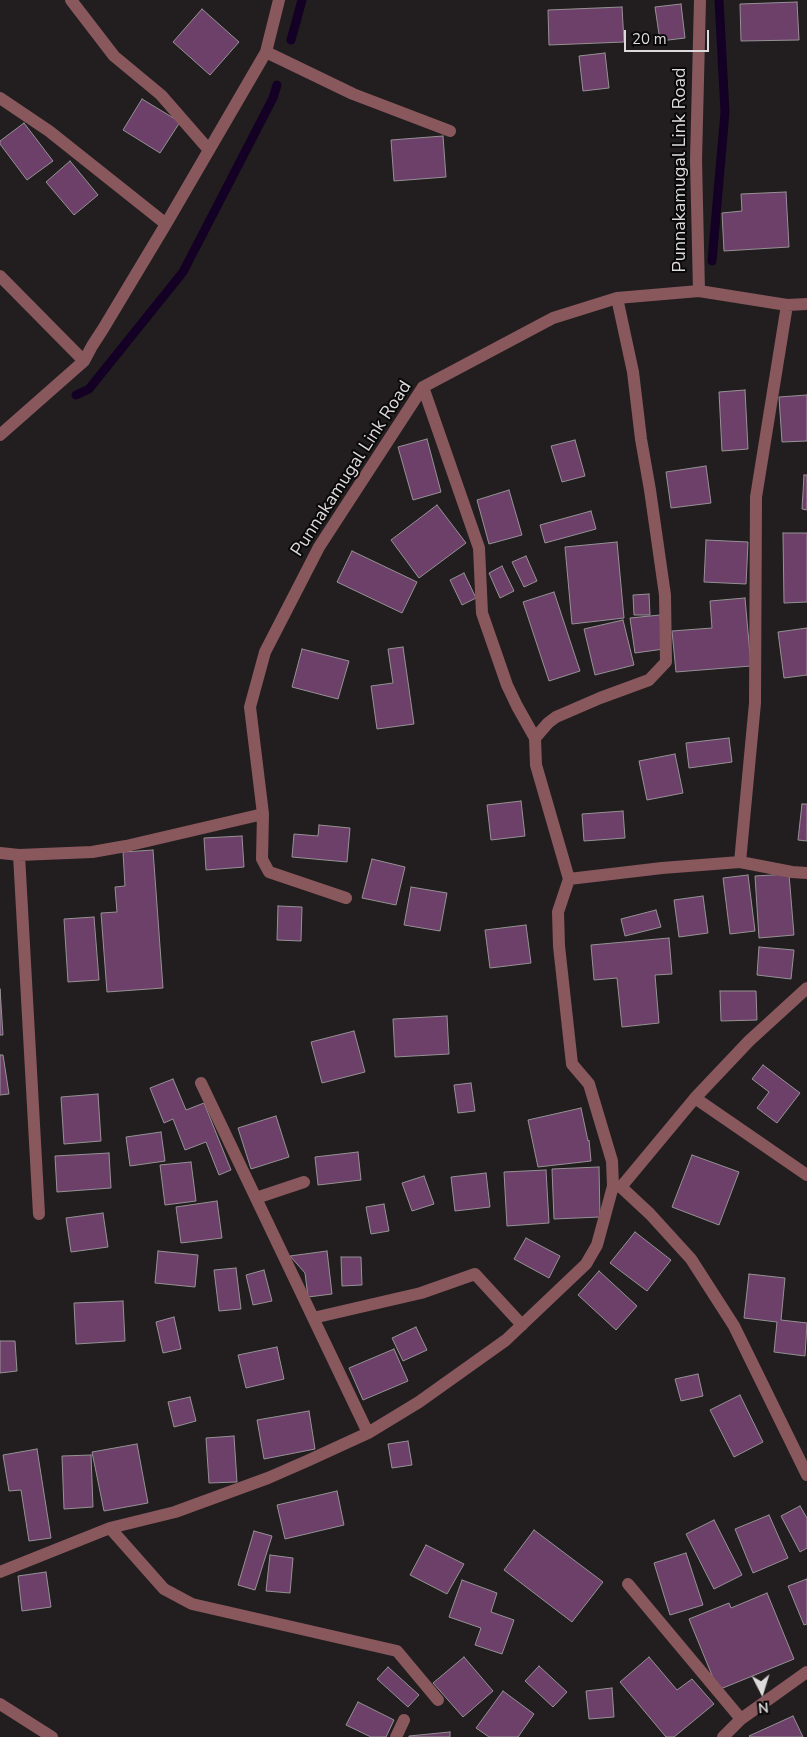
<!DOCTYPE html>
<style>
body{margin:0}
#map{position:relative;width:807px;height:1737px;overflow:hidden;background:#221e20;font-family:"Nunito Sans",sans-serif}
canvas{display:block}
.north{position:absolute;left:737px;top:1667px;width:50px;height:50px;-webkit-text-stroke:4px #0a0909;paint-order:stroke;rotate:175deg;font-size:14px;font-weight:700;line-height:20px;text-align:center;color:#dcdadb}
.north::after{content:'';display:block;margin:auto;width:18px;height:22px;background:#dcdadb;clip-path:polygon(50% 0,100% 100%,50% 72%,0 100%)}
.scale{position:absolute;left:624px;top:30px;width:85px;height:22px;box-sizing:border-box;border:2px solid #dcdadb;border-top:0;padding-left:6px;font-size:15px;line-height:18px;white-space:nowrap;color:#dcdadb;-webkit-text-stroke:4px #0a0909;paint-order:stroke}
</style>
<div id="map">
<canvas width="807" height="1737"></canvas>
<div class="north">N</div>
<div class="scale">20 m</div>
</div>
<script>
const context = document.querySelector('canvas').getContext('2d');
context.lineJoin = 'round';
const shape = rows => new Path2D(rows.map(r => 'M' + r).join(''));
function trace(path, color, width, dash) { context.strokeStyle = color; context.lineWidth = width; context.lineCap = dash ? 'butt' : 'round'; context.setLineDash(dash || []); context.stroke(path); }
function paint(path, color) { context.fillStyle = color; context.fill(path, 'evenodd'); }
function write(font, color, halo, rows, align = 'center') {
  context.font = font + ' "Nunito Sans",sans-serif'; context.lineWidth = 4; context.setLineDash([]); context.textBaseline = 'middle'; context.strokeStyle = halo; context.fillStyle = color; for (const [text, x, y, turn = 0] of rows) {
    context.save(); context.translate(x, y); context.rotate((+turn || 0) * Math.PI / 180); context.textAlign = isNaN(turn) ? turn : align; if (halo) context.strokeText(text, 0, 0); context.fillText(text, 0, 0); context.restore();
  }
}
const stream = shape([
 [291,40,302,0],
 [712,261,725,112,719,0],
 [76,395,89,389,183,272,273,98,277,85]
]);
const building = shape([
 [797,2,799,40,741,41,740,4,797,2],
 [681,4,685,38,660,41,655,7,681,4],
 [622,7,624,42,549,45,548,10,622,7],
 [202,9,239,42,210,75,173,42,202,9],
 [605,53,609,88,583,91,579,56,605,53],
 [142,99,180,122,160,153,123,130,142,99],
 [24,123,53,161,27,180,0,144,0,141,24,123],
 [443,136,446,177,394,181,391,140,443,136],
 [70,161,98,195,74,215,46,182,70,161],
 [786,192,789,247,724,251,722,213,742,211,741,194,786,192],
 [745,390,748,449,722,451,719,392,745,390],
 [807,395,807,441,782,442,779,397,807,395],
 [427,439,441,492,413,500,398,447,427,439],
 [575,440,585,476,562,482,551,446,575,440],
 [706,466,711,503,671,508,666,472,706,466],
 [804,475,807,475,807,510,802,509,804,475],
 [509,490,522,535,489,544,477,500,509,490],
 [437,505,466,543,419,578,391,540,437,505],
 [591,511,596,529,545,543,540,525,591,511],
 [783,533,807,533,807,602,784,603,783,533],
 [706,540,748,542,746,584,704,582,706,540],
 [617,542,624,618,572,624,565,547,617,542],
 [352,551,417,582,402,613,337,582,352,551],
 [526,556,537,581,524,587,512,562,526,556],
 [502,566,514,591,500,598,489,573,502,566],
 [464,573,476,598,462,605,450,580,464,573],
 [554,592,580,671,549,681,523,602,554,592],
 [649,594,650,615,634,615,633,595,649,594],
 [745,598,751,666,676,672,672,631,712,628,710,601,745,598],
 [660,615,664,649,635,653,630,618,660,615],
 [623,620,634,665,595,675,584,629,623,620],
 [807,628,807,675,784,678,778,632,807,628],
 [403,647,414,724,377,729,371,686,393,683,388,649,403,647],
 [302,649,349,661,338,699,292,687,302,649],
 [729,738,732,762,689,768,686,743,729,738],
 [675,754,683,793,647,800,639,761,675,754],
 [521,801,525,836,491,840,487,805,521,801],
 [802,804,807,804,807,841,798,840,802,804],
 [623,811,625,838,584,841,582,814,623,811],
 [319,825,350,828,347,862,292,857,294,834,318,836,319,825],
 [242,836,244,867,206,870,204,838,242,836],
 [153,850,163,988,107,992,101,913,117,912,115,887,125,886,123,852,153,850],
 [372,859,405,867,396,905,362,898,372,859],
 [789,874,794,935,759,938,755,876,789,874],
 [748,875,755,931,730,934,723,878,748,875],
 [411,887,447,893,440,931,404,925,411,887],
 [703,896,708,933,679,937,674,900,703,896],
 [278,906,302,907,301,941,277,940,278,906],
 [656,910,661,927,625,936,621,919,656,910],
 [94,917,99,980,68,982,64,919,94,917],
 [526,925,531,963,490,968,485,930,526,925],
 [669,938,672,974,655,975,659,1023,622,1027,617,978,594,980,591,945,669,938],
 [759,947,794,950,791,979,757,975,759,947],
 [0,989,3,1035,0,1035,0,989],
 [720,991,756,991,757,1020,721,1021,720,991],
 [447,1016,449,1054,395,1057,393,1019,447,1016],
 [354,1031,365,1072,322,1083,311,1042,354,1031],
 [0,1055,3,1055,9,1094,0,1095,0,1055],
 [763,1065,800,1093,777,1123,757,1108,769,1092,752,1079,763,1065],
 [173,1079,186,1110,204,1103,231,1170,219,1175,206,1142,185,1150,173,1119,164,1123,150,1088,173,1079],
 [471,1083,475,1111,458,1113,454,1085,471,1083],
 [98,1094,101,1141,64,1144,61,1097,98,1094],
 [581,1108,588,1141,589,1140,591,1161,538,1167,528,1120,581,1108],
 [276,1116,289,1157,251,1169,238,1128,276,1116],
 [161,1132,165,1161,130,1166,126,1137,161,1132],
 [358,1152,361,1180,318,1185,315,1157,358,1152],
 [109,1153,111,1188,57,1192,55,1156,109,1153],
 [692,1155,739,1172,719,1225,672,1207,692,1155],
 [191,1162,196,1201,165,1205,160,1165,191,1162],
 [599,1167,600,1217,554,1219,552,1169,599,1167],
 [546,1170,549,1223,507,1226,504,1172,546,1170],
 [486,1173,490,1207,455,1211,451,1177,486,1173],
 [424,1176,434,1204,412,1211,402,1183,424,1176],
 [217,1201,222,1238,181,1243,176,1207,217,1201],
 [384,1204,389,1231,371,1234,366,1207,384,1204],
 [103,1213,108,1247,71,1252,66,1218,103,1213],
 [635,1232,671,1260,647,1291,610,1263,635,1232],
 [526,1238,560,1256,549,1278,514,1259,526,1238],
 [158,1251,198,1255,195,1287,155,1283,158,1251],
 [327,1251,332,1294,308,1297,305,1273,290,1256,327,1251],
 [341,1257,361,1257,362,1285,342,1286,341,1257],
 [236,1268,241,1309,219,1311,214,1270,236,1268],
 [264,1270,272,1301,253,1305,246,1275,264,1270],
 [599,1271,637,1306,616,1330,578,1295,599,1271],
 [749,1274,785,1278,781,1320,807,1323,805,1356,774,1352,777,1322,744,1318,749,1274],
 [123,1301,125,1341,76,1344,74,1303,123,1301],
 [174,1317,181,1349,163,1353,156,1322,174,1317],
 [416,1327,427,1350,403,1361,392,1338,416,1327],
 [0,1341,15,1341,17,1371,0,1373,0,1341],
 [277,1347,284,1379,246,1388,238,1355,277,1347],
 [394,1349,408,1381,363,1400,349,1368,394,1349],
 [698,1374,703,1396,681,1401,675,1379,698,1374],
 [740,1395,763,1442,734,1457,710,1410,740,1395],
 [190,1397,196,1421,174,1427,168,1402,190,1397],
 [309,1411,315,1449,264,1459,257,1420,309,1411],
 [234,1436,237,1482,209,1483,206,1438,234,1436],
 [408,1441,412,1465,392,1468,388,1444,408,1441],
 [137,1444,148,1503,104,1511,92,1452,137,1444],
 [37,1449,51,1538,29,1541,21,1490,9,1491,3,1455,37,1449],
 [91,1455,93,1507,64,1509,62,1456,91,1455],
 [337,1491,344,1525,285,1539,277,1505,337,1491],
 [800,1506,807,1518,807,1548,800,1552,781,1516,800,1506],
 [769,1515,788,1558,753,1573,735,1529,769,1515],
 [714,1520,742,1575,714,1589,686,1534,714,1520],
 [534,1530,603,1582,572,1622,504,1570,534,1530],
 [254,1531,272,1536,255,1590,238,1585,254,1531],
 [426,1545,464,1564,447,1594,410,1575,426,1545],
 [686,1553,703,1605,670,1615,654,1563,686,1553],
 [270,1555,293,1558,290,1593,266,1591,270,1555],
 [46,1572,51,1607,22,1611,18,1576,46,1572],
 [807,1579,807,1624,804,1625,788,1586,807,1579],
 [462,1580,497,1593,491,1612,514,1620,502,1654,475,1645,481,1628,449,1617,462,1580],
 [767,1593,794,1659,718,1690,689,1619,729,1603,731,1608,767,1593],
 [464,1657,493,1691,463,1717,433,1683,464,1657],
 [649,1657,677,1690,692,1679,714,1704,674,1737,666,1737,620,1682,649,1657],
 [539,1666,567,1692,553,1707,525,1681,539,1666],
 [388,1667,419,1695,408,1707,377,1679,388,1667],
 [612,1688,614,1717,589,1719,586,1691,612,1688],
 [503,1691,534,1714,518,1737,489,1737,476,1728,503,1691],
 [358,1702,394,1720,386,1737,371,1737,346,1725,358,1702],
 [793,1716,803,1737,750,1737,749,1736,793,1716],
 [450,1732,450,1737,409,1737,409,1736,450,1732]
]);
const minor = shape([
 [71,0,114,56,161,95,209,150],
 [266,52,353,94,450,131],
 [0,98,49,131,166,224],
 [0,276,84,361],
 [699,291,696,160,700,0],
 [423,387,479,548,482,613,507,685,517,706,535,738],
 [0,435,84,361,92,346,103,329,166,224,266,52,279,0],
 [263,814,262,859,269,872,346,898],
 [0,853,19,855,92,852,126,846,263,814,250,707,265,652,319,547,423,387,553,318,617,298,699,291,787,305,807,304],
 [19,855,39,1214],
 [740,862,755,703,756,497,787,305],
 [569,879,536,765,535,738,548,723,556,717,600,698,649,680,666,662,665,595,650,490,641,439,633,372,617,298],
 [201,1083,368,1433],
 [695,1098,807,1175],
 [613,1186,621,1187,650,1214,691,1259,734,1326,807,1475],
 [621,1187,695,1098,749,1041,807,988],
 [256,1198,304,1182],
 [313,1318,421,1293,475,1274,522,1325],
 [110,1528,164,1589,192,1604,397,1651,438,1700],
 [0,1572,110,1528,175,1512,268,1478,307,1461,368,1433,419,1402,506,1340,586,1264,597,1245,613,1186,612,1161,589,1084,572,1064,559,946,558,912,569,879,662,868,740,862,792,872,807,873],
 [628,1584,741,1719],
 [0,1704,52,1737],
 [396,1737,404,1720],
 [723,1737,741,1719,807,1672]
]);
const streetNames = [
 ["Punnakamugal Link Road",681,170,-90],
 ["Punnakamugal Link Road",352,469,-57]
];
trace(stream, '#140024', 9);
paint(building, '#6c4069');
trace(building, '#959294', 1);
trace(minor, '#89585d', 12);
write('18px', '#dcdadb', '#0a0909', streetNames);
</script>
